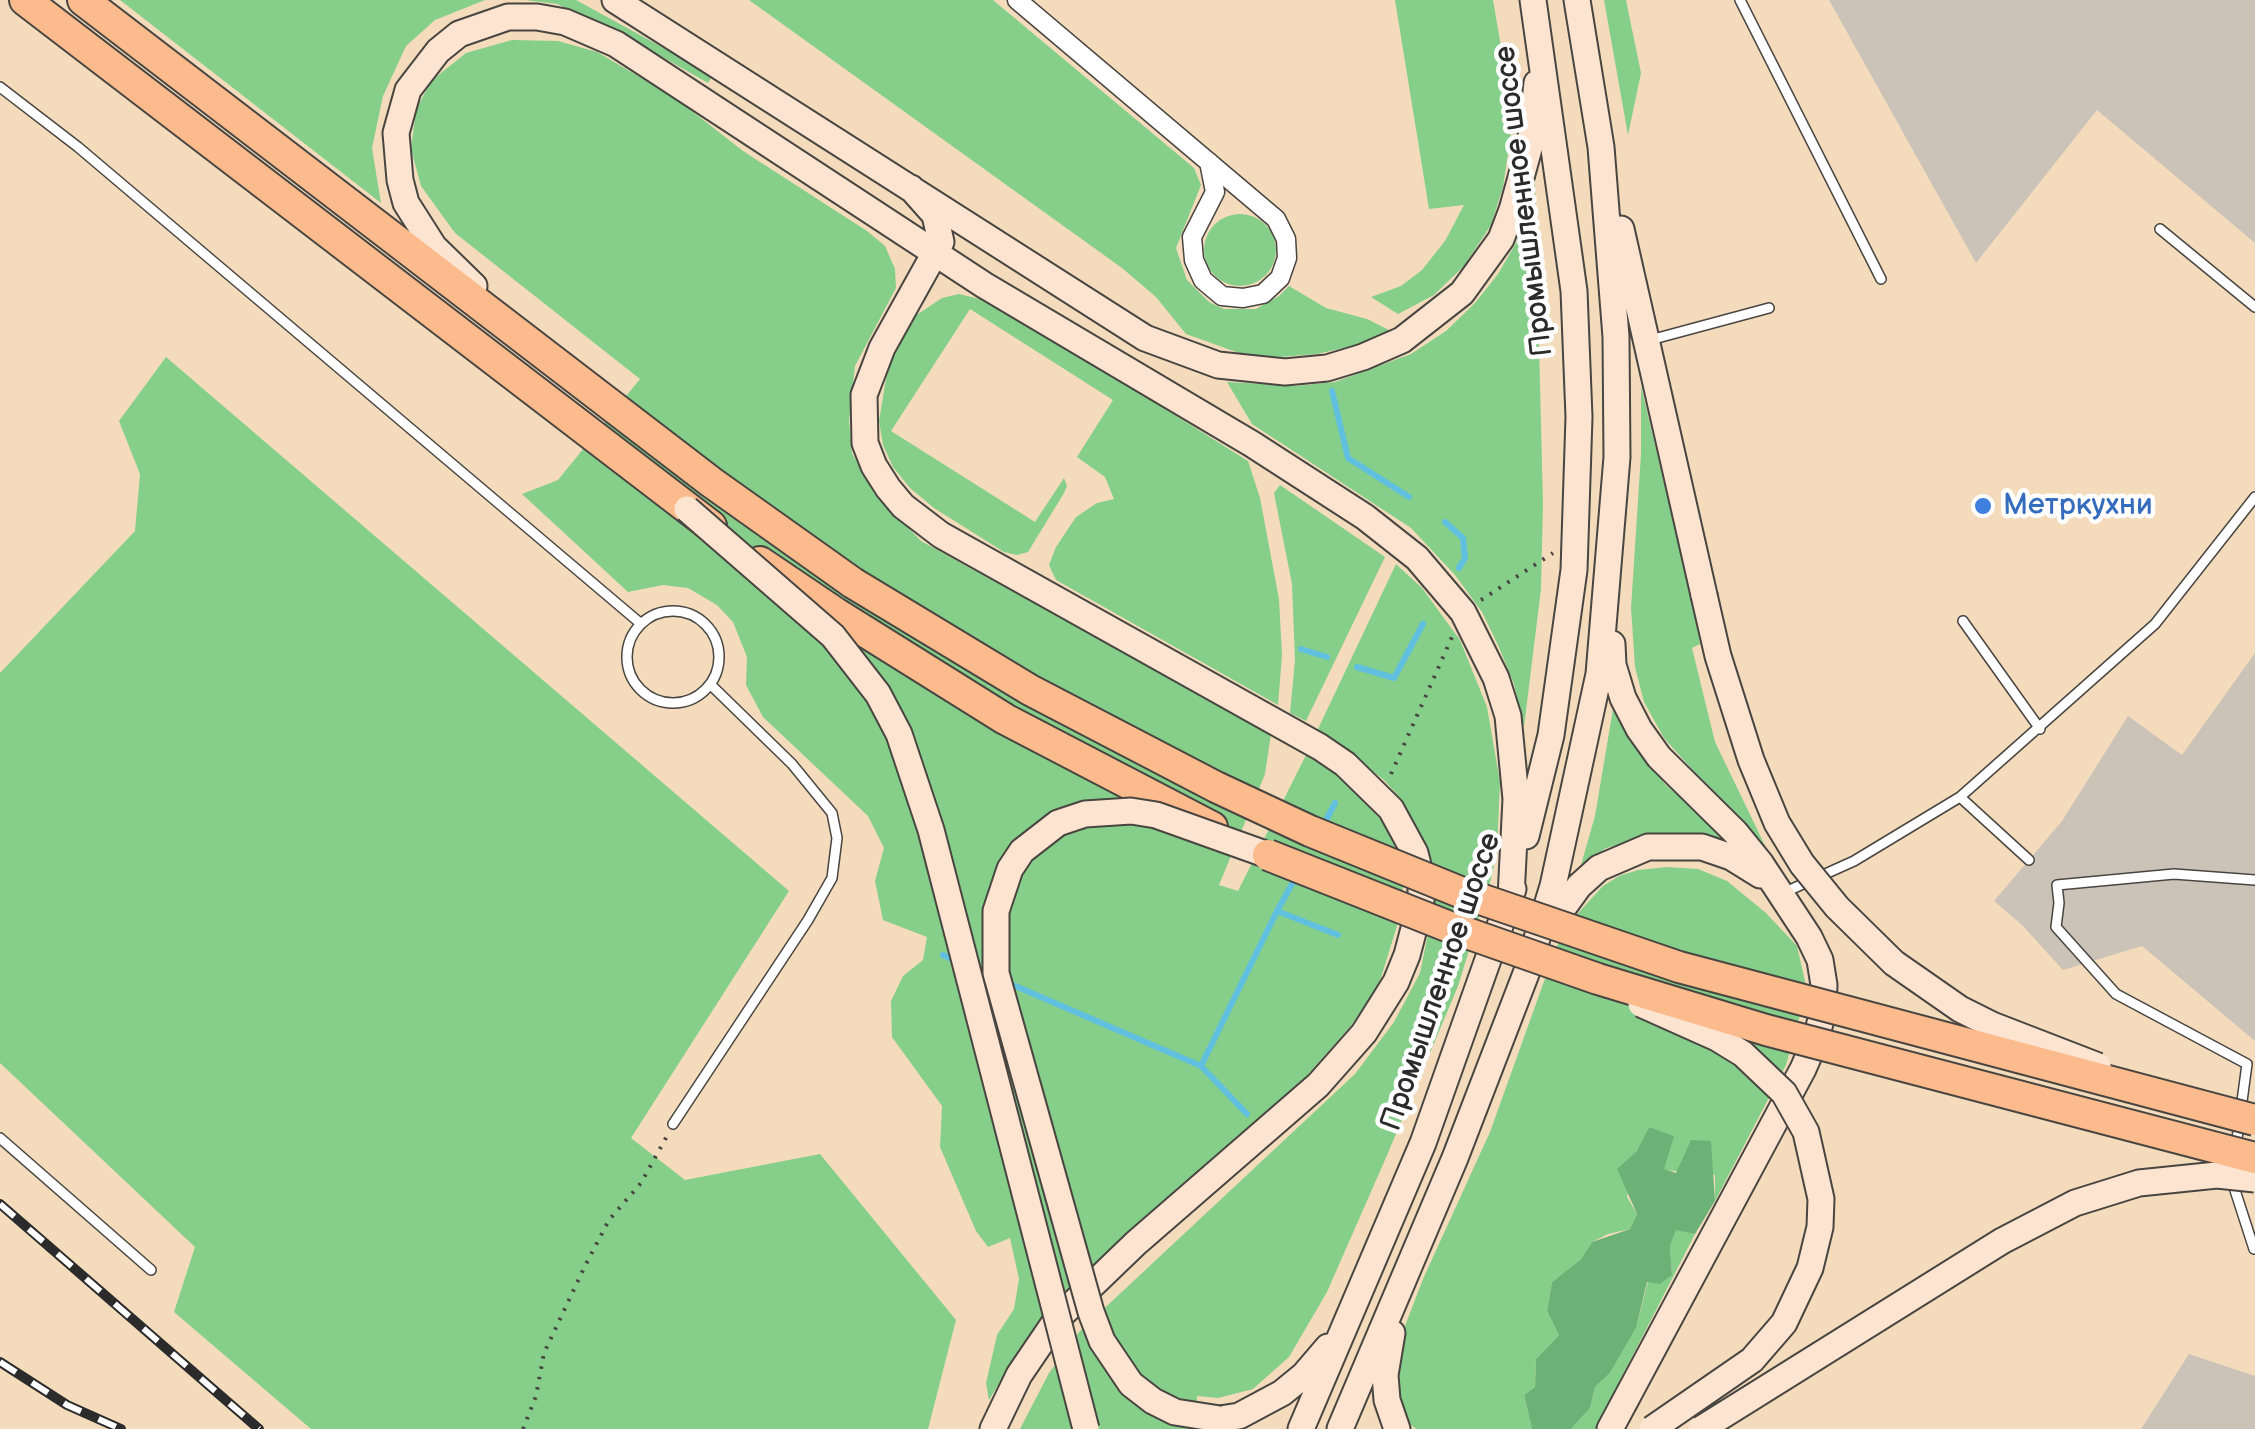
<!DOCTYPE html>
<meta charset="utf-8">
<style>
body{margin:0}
canvas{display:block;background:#f3dbbc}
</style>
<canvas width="2255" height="1429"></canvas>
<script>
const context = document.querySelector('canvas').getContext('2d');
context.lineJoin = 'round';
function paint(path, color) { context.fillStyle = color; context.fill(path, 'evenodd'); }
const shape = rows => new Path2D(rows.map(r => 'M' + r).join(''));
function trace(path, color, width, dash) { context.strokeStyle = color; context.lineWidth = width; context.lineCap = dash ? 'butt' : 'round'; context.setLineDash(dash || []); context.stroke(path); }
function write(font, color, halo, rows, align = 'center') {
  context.font = font + ' "Balsamiq Sans",sans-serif'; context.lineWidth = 9; context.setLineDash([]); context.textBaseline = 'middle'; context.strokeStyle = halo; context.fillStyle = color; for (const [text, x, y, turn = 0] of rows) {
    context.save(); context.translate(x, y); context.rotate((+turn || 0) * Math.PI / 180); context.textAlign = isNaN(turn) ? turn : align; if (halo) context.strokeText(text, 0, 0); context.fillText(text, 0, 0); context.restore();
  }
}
const industrial = shape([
 [1829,0,2255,0,2255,243,2097,110,1976,263],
 [2255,653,2255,1041,2142,946,2063,970,2022,925,1994,901,2062,821,2128,716,2182,755],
 [2189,1354,2255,1376,2255,1429,2141,1429]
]);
const green = shape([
 [120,0,485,0,435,20,406,46,383,96,372,148,381,203],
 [525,0,576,0,713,75,708,83,617,31,557,4],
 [749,0,993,0,1194,168,1201,185,1176,248,1187,280,1209,302,1224,309,1256,309,1279,296,1289,286,1326,308,1367,319,1391,331,1361,344,1317,354,1279,357,1239,353,1186,334,1156,297,1122,268],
 [1395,0,1493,0,1509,94,1511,133,1503,187,1491,225,1464,266,1434,295,1398,314,1371,297,1401,286,1422,270,1445,241,1464,205,1429,209],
 [1604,0,1626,0,1641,73,1628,135],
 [512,40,558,41,597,52,674,97,743,151,867,231,885,246,895,269,896,288,855,366,849,420,852,453,874,493,921,541,1271,734,1265,774,1219,885,1238,891,1306,755,1350,784,1392,833,1403,887,1397,926,1378,987,1350,1027,1280,1106,1110,1252,1023,1344,989,1400,986,1383,997,1335,1014,1309,1019,1279,1010,1238,988,1247,976,1231,940,1147,942,1106,892,1037,891,1001,903,976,923,960,927,937,883,920,875,881,884,848,868,816,763,717,746,685,747,657,733,622,717,605,688,588,663,585,628,592,522,494,558,480,640,379,455,233,421,186,411,149,416,110,431,81,466,53],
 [1535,183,1543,504,1541,589,1524,727,1514,684,1498,645,1482,612,1455,575,1411,528,1252,424,1227,382,1296,386,1335,382,1411,354,1446,331,1475,303,1498,274,1516,243],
 '1204 250a36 36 0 1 1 72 0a36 36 0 1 1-72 0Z',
 [959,294,996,303,1248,461,1260,498,1279,599,1282,655,1278,705,1056,580,1049,565,1056,547,1076,517,1097,503,1114,499,1105,477,1077,457,1113,400,970,309,891,431,1035,522,1064,478,1067,486,1064,493,1028,552,1017,555,1004,552,934,508,910,488,893,467,883,445,879,421,888,367,915,316,942,298],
 [166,357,789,891,631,1138,685,1180,820,1154,956,1320,928,1429,311,1429,174,1312,195,1247,0,1063,0,673,135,531,140,474,119,421],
 [1641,386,1691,597,1700,644,1692,648,1715,742,1771,858,1664,738,1644,702,1635,667,1631,608,1641,454],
 [1280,485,1385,557,1306,721,1290,713,1295,660,1292,584,1274,493],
 [1396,564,1422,588,1460,640,1487,707,1500,782,1497,850,1491,879,1458,986,1388,1153,1327,1292,1289,1357,1253,1389,1218,1398,1197,1396,1197,1429,1020,1429,1049,1373,1079,1332,1355,1074,1394,1022,1420,973,1428,934,1428,856,1422,837,1400,798,1384,780,1318,729],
 [1613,709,1637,749,1665,784,1737,849,1687,834,1657,834,1606,848,1581,865,1595,816],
 [1667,867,1698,869,1727,881,1766,913,1797,946,1807,990,1786,1065,1715,1201,1715,1175,1664,1170,1649,1127,1636,1152,1627,1197,1637,1214,1630,1229,1608,1234,1592,1242,1581,1259,1552,1282,1547,1311,1559,1335,1536,1359,1535,1387,1524,1395,1532,1429,1417,1429,1402,1420,1393,1357,1423,1279,1490,1132,1556,948,1568,924,1603,886,1619,876,1638,870],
 [1676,1229,1695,1234,1595,1429,1571,1429,1590,1408,1595,1387,1610,1373,1636,1328,1648,1281,1672,1275,1670,1246]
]);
const forest = shape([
 [1649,1127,1674,1136,1664,1169,1676,1173,1691,1140,1711,1141,1715,1201,1695,1234,1676,1230,1670,1246,1672,1275,1660,1284,1647,1282,1636,1328,1610,1373,1595,1387,1590,1408,1571,1429,1532,1429,1524,1395,1535,1387,1536,1359,1559,1335,1547,1311,1552,1282,1581,1259,1592,1242,1630,1229,1637,1214,1617,1169,1636,1152]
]);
const stream = shape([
 [1332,391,1348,458,1409,497],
 [1445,522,1463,538,1465,558,1459,568],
 [1301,649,1327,657],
 [1357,667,1394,678,1423,624],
 [1323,826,1335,803],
 [1277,911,1296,877],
 [943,955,958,962],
 [1006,982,1201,1066,1247,1114],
 [1201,1066,1277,911,1338,935]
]);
const path = shape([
 [1481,600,1553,553],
 [1391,774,1452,637],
 [523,1429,536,1396,544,1353,585,1266,609,1220,641,1183,667,1136]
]);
const service = shape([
 [1740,0,1881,279],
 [0,87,78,147,640,623],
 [2160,229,2255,307],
 [1650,340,1769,308],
 '627 657a46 46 0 1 1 92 0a46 46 0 1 1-92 0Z',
 [1963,621,2040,729],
 [1960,797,2155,624,2255,497],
 [1783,893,1854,861,1960,797,2029,860],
 [673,1124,808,920,832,878,837,838,832,813,792,764,711,685],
 [0,1138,151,1270],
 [2236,1146,2247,1064,2116,994,2056,927,2059,903,2057,885,2174,874,2255,880],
 [2232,1181,2254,1249]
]);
const minor = shape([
 [1017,0,1276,219,1286,239,1287,258,1280,278,1263,294,1243,298,1222,296,1203,280,1194,260,1192,237,1215,192,1209,162]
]);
const secondary = shape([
 [615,0,1145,338,1218,365,1285,372,1327,368,1363,357,1402,340,1462,293,1501,239,1512,210,1530,145,1537,83],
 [911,188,935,215,941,242,882,348,864,395,865,443,874,466,888,488,903,506,941,535,1320,747,1345,764,1391,809,1415,853,1421,877,1421,902,1407,955,1396,982,1364,1033,1318,1085,1136,1243,1057,1319,1019,1375,993,1429],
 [1621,229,1704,595],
 [474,286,434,247,406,203,400,180,396,133,408,90,438,51,459,34,508,17,537,17,565,22,616,44,984,285,1252,444,1365,517,1417,558,1463,612,1496,678,1508,716,1516,799,1511,897],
 [1526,836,1551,735,1574,570,1579,417,1574,291,1533,0],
 [1550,926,1579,886,1599,868,1648,847,1702,847,1731,857,1760,875],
 [1392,1333,1385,1375,1387,1400,1397,1429],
 [1220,1419,1239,1416,1282,1393,1304,1375,1328,1347],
 [1301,1429,1423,1143,1513,889],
 [1340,1429,1455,1158,1527,971,1553,886,1599,674,1617,457,1616,337,1601,147,1577,0],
 [1610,1429,1803,1069,1816,1039,1823,1011,1824,985,1820,960,1809,937,1761,864,1735,832,1659,757,1639,729,1623,698,1613,665,1612,644]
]);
const trunk = shape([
 [25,0,711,526],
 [83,0,711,482,853,583],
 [760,562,837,614,1005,719,1212,827]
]);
const rail = shape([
 [0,1204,259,1429],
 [0,1362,67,1405,121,1429]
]);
const secondaryBridge = shape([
 [687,509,833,636,878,694,899,734,931,830,1086,1429],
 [1704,595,1718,656,1751,760,1777,823,1802,864,1837,907,1894,963,1960,1009,1992,1025,2098,1066],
 [1641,1004,1717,1038,1743,1054,1784,1093,1806,1132,1821,1199,1820,1227,1810,1268,1784,1323,1752,1360,1652,1429],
 [1220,1419,1175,1412,1153,1401,1131,1384,1102,1341,1091,1312,996,973,996,911,1010,869,1022,851,1058,823,1085,814,1131,811,1156,815,1268,855],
 [1701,1429,2002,1241,2075,1203,2139,1183,2217,1175,2255,1179]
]);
const trunkBridge = shape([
 [853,583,1030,690,1216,787,1310,831,1460,892,1679,967,2255,1120],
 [1268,855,1447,926,1598,979,1766,1030,2255,1158]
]);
const markers = [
 [1983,506,10,"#3f7fe0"]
];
const streetNames = [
 ["Промышленное шоссе",1525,201,-97],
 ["Промышленное шоссе",1442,982,-71]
];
const shopNames = [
 ["Метркухни",2003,506]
];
paint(industrial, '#cbc3b8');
paint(green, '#85cf8b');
paint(forest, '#6cb277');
trace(stream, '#61c0df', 6);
trace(service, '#494541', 12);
trace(minor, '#494541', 21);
trace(secondary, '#494541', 29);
trace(trunk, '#494541', 34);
trace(path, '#494541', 4, [2.5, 8]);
trace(service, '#fff', 9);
trace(minor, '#fff', 18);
trace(secondary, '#fde4d1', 25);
trace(trunk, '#fbbb8d', 30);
trace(rail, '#2b2b2b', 10);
trace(rail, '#fff', 6, [19]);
trace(secondaryBridge, '#494541', 29, []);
trace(trunkBridge, '#494541', 34, []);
trace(secondaryBridge, '#fde4d1', 25);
trace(trunkBridge, '#fbbb8d', 30);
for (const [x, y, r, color] of markers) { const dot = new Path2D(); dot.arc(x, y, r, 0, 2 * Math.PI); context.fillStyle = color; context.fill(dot); trace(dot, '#fff', 4); }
write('30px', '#2b2b2b', '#fff', streetNames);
write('30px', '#366cbe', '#fff', shopNames, 'left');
</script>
